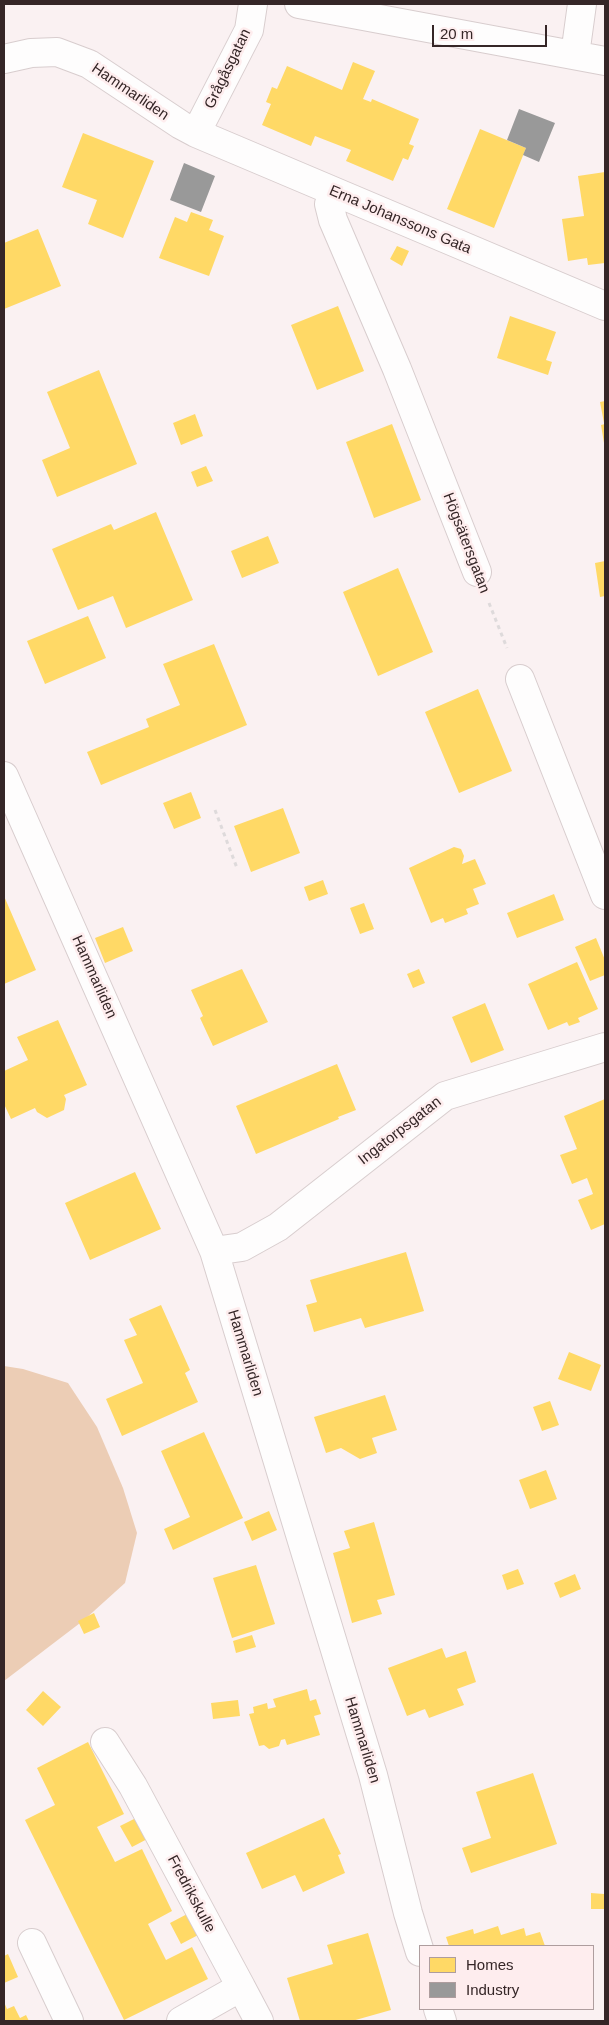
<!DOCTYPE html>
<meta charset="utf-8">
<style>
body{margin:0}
#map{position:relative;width:609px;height:2025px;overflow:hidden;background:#faf1f2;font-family:Arial,sans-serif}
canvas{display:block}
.frame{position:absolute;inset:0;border:5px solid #352627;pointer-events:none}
.legend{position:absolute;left:419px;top:1945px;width:175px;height:65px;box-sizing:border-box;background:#feedee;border:1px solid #ae9d9e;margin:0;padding:6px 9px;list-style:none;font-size:15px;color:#352627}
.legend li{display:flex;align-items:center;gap:10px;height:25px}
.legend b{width:25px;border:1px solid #ae9d9e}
.scale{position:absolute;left:432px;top:25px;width:115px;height:22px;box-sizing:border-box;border:2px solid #352627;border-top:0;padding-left:6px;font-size:15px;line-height:18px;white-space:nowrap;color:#352627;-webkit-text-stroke:4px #feedee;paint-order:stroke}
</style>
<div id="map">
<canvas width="609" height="2025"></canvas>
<div class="frame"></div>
<ul class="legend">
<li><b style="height:14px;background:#ffd966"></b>Homes</li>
<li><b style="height:14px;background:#999"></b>Industry</li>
</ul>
<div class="scale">20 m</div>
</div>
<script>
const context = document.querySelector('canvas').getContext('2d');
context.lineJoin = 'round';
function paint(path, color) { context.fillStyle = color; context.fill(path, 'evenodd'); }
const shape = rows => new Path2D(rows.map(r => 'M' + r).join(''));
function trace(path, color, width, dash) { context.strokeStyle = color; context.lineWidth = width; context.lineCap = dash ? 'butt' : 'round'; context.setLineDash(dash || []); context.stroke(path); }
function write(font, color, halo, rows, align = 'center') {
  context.font = font + ' Arial,sans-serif'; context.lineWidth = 5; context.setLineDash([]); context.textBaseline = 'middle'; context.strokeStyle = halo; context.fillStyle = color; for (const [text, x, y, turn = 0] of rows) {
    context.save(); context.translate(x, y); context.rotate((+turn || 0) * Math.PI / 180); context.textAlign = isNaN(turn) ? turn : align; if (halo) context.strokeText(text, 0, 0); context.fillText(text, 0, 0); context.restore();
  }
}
const forest = shape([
 [4,1366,23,1369,68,1383,97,1427,123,1488,137,1533,125,1583,84,1620,4,1681]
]);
const homes = shape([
 [353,62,375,71,363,99,371,102,372,99,419,119,409,144,414,146,408,160,403,158,393,181,346,161,351,150,315,136,311,146,262,125,271,104,266,102,272,87,277,89,287,66,342,90],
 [480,129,526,148,494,228,447,209],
 [83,133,154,161,123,238,88,224,97,200,62,187],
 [605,172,605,263,588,265,587,258,568,261,562,219,584,216,578,176],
 [191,212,213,220,209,230,224,236,209,276,159,258,175,217,187,222],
 [38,229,61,286,4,309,4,243],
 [397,246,409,251,402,266,390,259],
 [338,306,364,371,317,390,291,325],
 [510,316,556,332,546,360,552,362,548,375,497,358],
 [99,370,137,464,57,497,42,460,70,448,47,392],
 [605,401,605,423,604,423,600,402],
 [195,414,203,436,181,445,173,423],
 [392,424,421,500,374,518,346,442],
 [605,424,605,442,604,443,601,425],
 [206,466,213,481,197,487,191,472],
 [156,512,193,600,126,628,113,596,78,610,52,549,111,524,114,530],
 [268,536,279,563,242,578,231,551],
 [605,561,605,596,600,597,595,563],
 [398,568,433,652,378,676,343,592],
 [88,616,106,658,45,684,27,641],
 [214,644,247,725,101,785,87,752,149,727,146,719,180,705,163,664],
 [478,689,512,771,459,793,425,712],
 [191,792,201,818,174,829,163,803],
 [283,808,300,853,251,872,234,826],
 [454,847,461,849,464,856,462,864,475,859,486,884,473,889,479,904,466,909,468,914,445,923,443,918,431,923,409,868],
 [323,880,328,894,309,901,304,887],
 [554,894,564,920,517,938,507,913],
 [4,896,36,970,4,984],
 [364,903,374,929,360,934,350,908],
 [123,927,133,951,105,963,95,938],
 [596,938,605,960,605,975,590,981,575,947],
 [577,962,598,1009,578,1018,580,1022,569,1026,567,1022,548,1030,528,984],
 [242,969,268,1022,213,1046,200,1018,203,1016,191,990],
 [419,969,425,983,413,988,407,974],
 [485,1003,504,1050,471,1063,452,1017],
 [58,1020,87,1085,64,1095,66,1099,64,1110,47,1118,37,1112,35,1108,11,1119,4,1104,4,1071,28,1060,17,1037],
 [337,1064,356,1110,338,1117,339,1119,256,1154,236,1106],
 [605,1099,605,1224,591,1230,578,1200,593,1194,587,1178,572,1184,560,1155,577,1149,564,1116],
 [135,1172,161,1229,90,1260,65,1203],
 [406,1252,424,1311,365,1328,361,1318,314,1332,306,1305,317,1302,310,1280],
 [161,1305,190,1370,185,1373,198,1402,122,1436,106,1399,143,1383,124,1340,137,1335,129,1319],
 [569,1352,601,1365,591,1391,558,1379],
 [385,1395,397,1430,372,1438,377,1453,360,1459,341,1448,326,1453,314,1417],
 [550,1401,559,1425,542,1431,533,1407],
 [204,1432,243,1518,173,1550,164,1529,190,1517,161,1451],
 [546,1470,557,1499,530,1509,519,1480],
 [269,1511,277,1530,252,1541,244,1522],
 [374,1522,395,1595,377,1600,382,1614,352,1623,333,1553,350,1548,344,1531],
 [256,1565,275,1624,232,1638,213,1578],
 [518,1569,524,1584,507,1590,502,1575],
 [575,1574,581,1589,560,1598,554,1583],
 [94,1613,100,1627,84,1634,78,1621],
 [252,1635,256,1647,236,1653,233,1641],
 [442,1648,446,1658,466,1651,476,1682,457,1689,464,1705,429,1718,425,1709,407,1716,388,1668],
 [307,1689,310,1701,316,1699,321,1714,314,1716,320,1735,287,1745,285,1739,281,1740,279,1746,269,1749,264,1745,259,1746,249,1714,254,1713,253,1707,267,1703,268,1709,276,1707,273,1699],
 [43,1691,61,1707,43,1726,26,1710],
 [238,1700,240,1716,213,1719,211,1703],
 [88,1742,124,1814,97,1827,115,1862,142,1849,172,1911,148,1924,166,1960,192,1947,208,1979,124,2020,25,1820,55,1805,37,1768],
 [533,1773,557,1844,471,1873,462,1848,491,1838,476,1792],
 [142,1815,153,1836,132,1847,120,1826],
 [324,1818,341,1854,338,1855,345,1873,303,1892,295,1875,262,1889,246,1853],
 [591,1893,604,1894,604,1909,591,1909],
 [191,1912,202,1933,181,1944,170,1923],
 [498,1926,501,1935,524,1928,526,1936,540,1932,545,1946,449,1946,446,1937,473,1929,474,1934],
 [368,1933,391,2010,352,2021,300,2021,287,1978,333,1964,327,1945],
 [8,1954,18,1977,4,1983,4,1956],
 [4,2002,7,2009,14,2006,20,2018,26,2015,29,2021,4,2021]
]);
const industry = shape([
 [519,109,555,123,539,162,523,155,526,148,507,140],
 [184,163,215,176,201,212,170,200]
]);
const path = shape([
 [489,603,507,648],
 [215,810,237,868]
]);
const minor = shape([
 [299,4,605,61],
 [575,55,582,4],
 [4,59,31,53,57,52,89,64,181,125,196,133,605,306],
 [196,133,249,30,253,4],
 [334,192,329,204,333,220,397,369,477,572],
 [520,679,605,895],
 [4,776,214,1251,373,1775,408,1913,420,1952],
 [214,1251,242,1247,278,1227,445,1096,605,1047],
 [105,1742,133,1786,241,1987,181,2021],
 [32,1943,69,2021],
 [241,1987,259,2021],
 [438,2009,442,2021]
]);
const streetNames = [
 ["Grågåsgatan",228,69,-64],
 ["Hammarliden",130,92,34],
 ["Erna Johanssons Gata",400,220,23],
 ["Högsätersgatan",466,543,69],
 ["Hammarliden",94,977,66],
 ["Ingatorpsgatan",400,1131,-38],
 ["Hammarliden",245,1353,73],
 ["Hammarliden",362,1740,73],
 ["Fredrikskulle",191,1894,62]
];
paint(forest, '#eccdb5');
paint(homes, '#ffd966');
paint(industry, '#999');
trace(minor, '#d8cdce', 30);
trace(path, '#dedadb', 3, [4, 4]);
trace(minor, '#fefdfd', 28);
write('15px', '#352627', '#feedee', streetNames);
</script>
